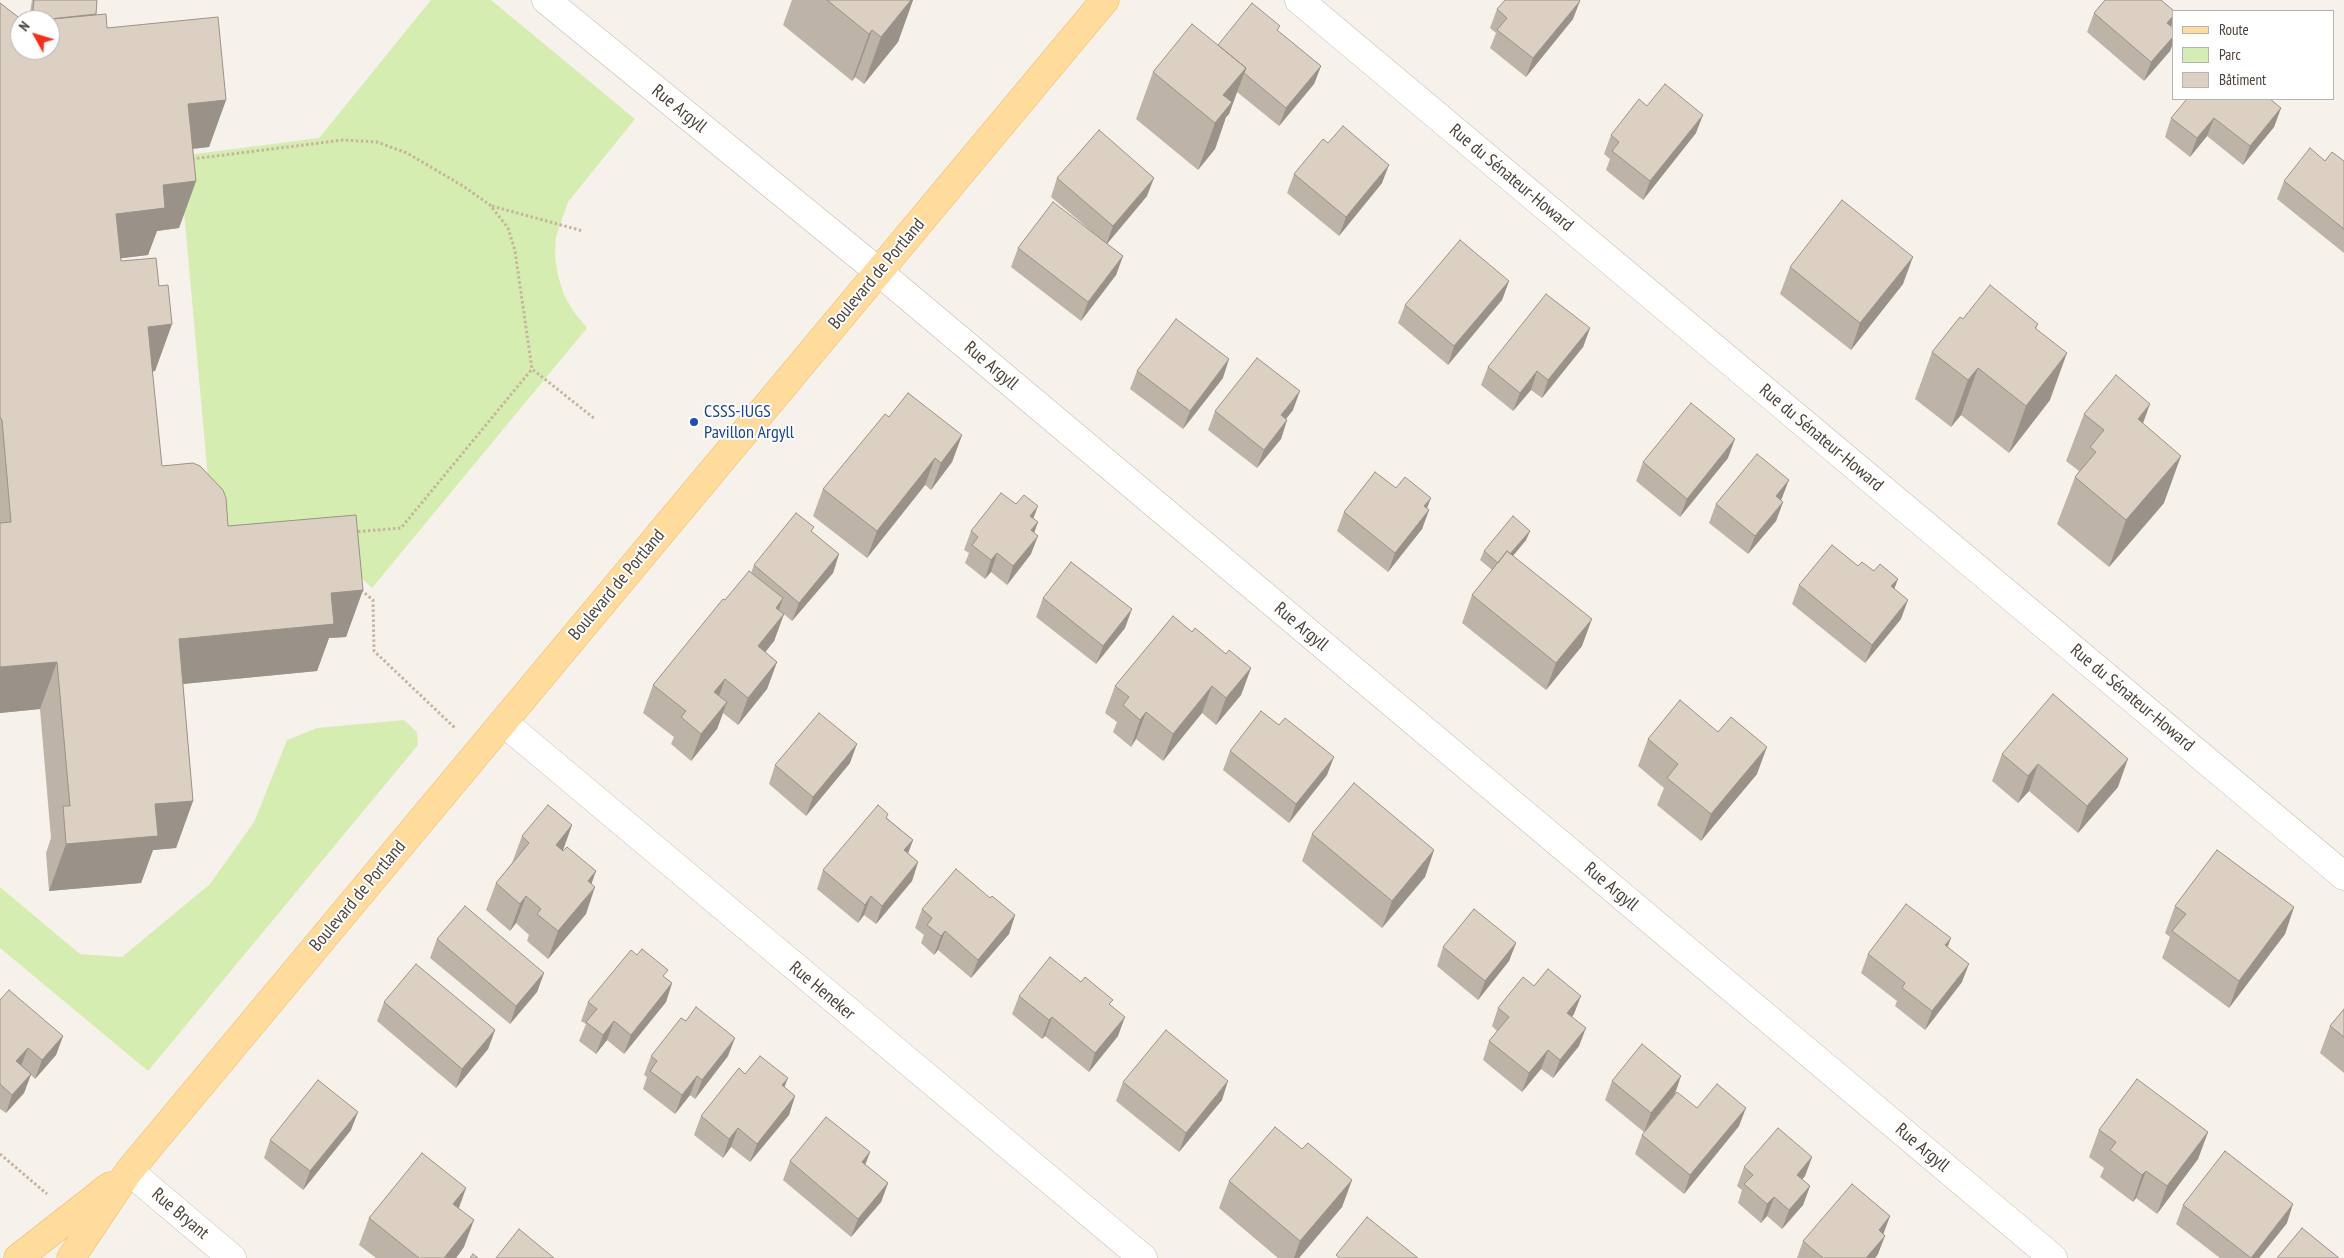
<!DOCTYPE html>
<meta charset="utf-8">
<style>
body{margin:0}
#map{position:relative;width:2344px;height:1258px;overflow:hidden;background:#f6f2eb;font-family:"PT Sans Narrow",sans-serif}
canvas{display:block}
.legend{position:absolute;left:2172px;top:10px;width:162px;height:90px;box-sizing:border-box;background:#fff;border:1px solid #b7b3af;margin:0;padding:6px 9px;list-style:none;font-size:15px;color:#4c4238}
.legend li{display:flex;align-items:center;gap:10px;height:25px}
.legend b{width:25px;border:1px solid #b7b3af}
.north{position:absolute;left:10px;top:10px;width:50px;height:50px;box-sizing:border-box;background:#fff;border:1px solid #b7b3af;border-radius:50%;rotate:309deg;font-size:14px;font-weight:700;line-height:20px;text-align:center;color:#4c4238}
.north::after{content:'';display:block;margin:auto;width:18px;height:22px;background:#ff2b1a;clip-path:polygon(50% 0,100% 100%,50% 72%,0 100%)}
</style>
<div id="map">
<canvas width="2344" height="1258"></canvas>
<ul class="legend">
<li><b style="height:6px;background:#ffdb9c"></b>Route</li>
<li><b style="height:14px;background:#d6edb2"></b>Parc</li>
<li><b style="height:14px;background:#dcd0c2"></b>Bâtiment</li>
</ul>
<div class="north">N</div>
</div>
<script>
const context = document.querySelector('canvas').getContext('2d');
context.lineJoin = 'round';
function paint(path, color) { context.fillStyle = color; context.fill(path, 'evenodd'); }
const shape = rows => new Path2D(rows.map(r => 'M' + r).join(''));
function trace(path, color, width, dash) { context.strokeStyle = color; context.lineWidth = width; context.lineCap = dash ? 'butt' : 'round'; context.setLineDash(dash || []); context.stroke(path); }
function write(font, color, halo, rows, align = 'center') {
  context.font = font + ' "PT Sans Narrow",sans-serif'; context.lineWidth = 4; context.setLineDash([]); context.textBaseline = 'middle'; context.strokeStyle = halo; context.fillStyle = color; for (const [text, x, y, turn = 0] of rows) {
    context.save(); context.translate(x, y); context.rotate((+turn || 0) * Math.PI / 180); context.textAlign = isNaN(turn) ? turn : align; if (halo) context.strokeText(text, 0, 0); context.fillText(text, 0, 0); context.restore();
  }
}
const green = shape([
 [431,0,491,0,635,119,568,202,556,237,555,256,558,276,564,295,574,312,587,328,372,588,339,557,216,568,179,156,319,138],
 [404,720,417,732,418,745,148,1071,0,948,0,887,80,954,122,957,210,884,254,822,287,740,317,728]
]);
const path = shape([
 [192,159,343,140,377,142,407,153,463,186,490,205,508,228,515,251,532,369,595,419],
 [492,206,583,231],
 [353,532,401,528,532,369],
 [361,590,373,600,374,651,455,728],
 [0,1154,47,1194]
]);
const minor = shape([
 [546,0,879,272,2053,1258],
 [1299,0,2344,876],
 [503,722,1143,1258],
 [129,1171,232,1258]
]);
const major = shape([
 [18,1258,110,1186],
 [71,1258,129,1171,1105,0]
]);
const wall = shape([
 [32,0,97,0,96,14,107,28,226,100,209,147,193,149,196,181,179,228,157,231,148,255,121,258,121,261,159,286,172,324,155,371,152,372,162,466,228,526,363,590,346,637,329,638,317,671,183,684,193,801,176,848,153,850,141,883,49,891,46,853,51,838,40,709,0,713,0,3,50,50,50,20,29,20],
 [792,0,913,0,898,42,864,84,855,77,852,81,783,25],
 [1497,9,1573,19,1526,77,1490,48,1496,33,1490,28],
 [2173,11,2173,21,2171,27,2173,28,2173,43,2170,51,2144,81,2087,32,2094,13],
 [1278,31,1321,66,1314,84,1279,126,1237,92,1229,114,1226,117,1215,149,1198,170,1136,119,1153,72,1218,45],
 [1647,106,1696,133,1643,200,1606,170,1610,159,1604,154,1611,135],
 [2281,108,2274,127,2243,165,2207,136,2190,157,2165,137,2171,118],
 [2325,161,2344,161,2344,253,2277,199,2284,181],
 [1294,174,1382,183,1339,236,1287,193],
 [1057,178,1147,196,1107,244,1123,256,1116,275,1081,321,1011,267,1018,248,1090,230,1051,197],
 [1790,267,1903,284,1851,350,1780,294],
 [1509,281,1502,300,1448,365,1398,323,1405,305],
 [1963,319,2038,324,2036,329,2050,400,2009,453,1961,415,1951,427,1915,399,1932,352],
 [1590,328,1583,347,1542,398,1531,390,1513,411,1481,385,1488,367],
 [1137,371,1223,378,1183,429,1130,389],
 [1293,410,1286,419,1287,420,1281,439,1257,468,1208,430,1215,411],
 [2084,414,2143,424,2164,503,2109,567,2057,524,2075,477,2079,471,2066,461],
 [889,417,962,435,952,462,931,490,925,485,867,558,813,516,823,489],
 [1728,458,1680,517,1636,481,1643,462],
 [1396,488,1429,510,1422,529,1388,572,1337,531,1344,512],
 [1782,498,1781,500,1783,502,1776,521,1748,554,1709,523,1716,504],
 [1033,518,1038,522,1034,533,1031,554,1007,585,991,572,985,579,965,563,969,553,964,550,971,531],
 [1530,531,1526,540,1513,556,1582,646,1546,690,1462,623,1472,595,1492,570,1480,560,1484,551],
 [812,532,839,554,833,573,792,621,779,610,784,614,774,641,765,652,777,662,767,689,738,725,723,713,717,729,691,761,671,744,674,737,643,713,653,685,725,600,751,573,754,565],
 [1858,566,1894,589,1901,619,1865,663,1792,604,1799,585],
 [1043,598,1125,628,1096,664,1036,617],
 [1192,632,1226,654,1251,668,1241,695,1216,725,1202,713,1163,761,1136,739,1131,747,1113,732,1117,722,1105,713,1115,686],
 [1279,725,1327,775,1289,823,1223,770,1230,751],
 [1718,732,1757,774,1701,841,1657,805,1664,788,1638,766,1648,739],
 [2002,754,2118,787,2078,833,2029,791,2018,803,1992,781],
 [850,763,806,816,769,784,775,765],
 [887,818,913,840,908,853,918,862,912,881,876,924,864,915,858,923,817,889,823,870],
 [572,825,563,851,596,871,591,884,586,914,548,959,527,941,529,935,516,923,510,931,486,910,496,883,512,863,522,836],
 [1312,834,1434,850,1425,877,1382,928,1302,861],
 [990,898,1015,915,1009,934,971,978,938,950,934,955,921,943,924,935,915,928,922,909],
 [2175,906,2294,907,2285,934,2229,1008,2162,958,2170,937,2165,933],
 [437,939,544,973,537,992,510,1024,430,958],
 [1516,943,1509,961,1478,1000,1437,966,1443,947],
 [1947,947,1962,982,1925,1030,1895,1006,1897,1001,1861,973,1868,954],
 [665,977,672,983,666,1002,624,1054,607,1040,596,1054,579,1041,586,1024,581,1021,588,1002],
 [1534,986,1574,1014,1572,1017,1579,1046,1553,1078,1541,1069,1522,1092,1483,1060,1489,1041,1497,1031,1492,1026,1498,1008],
 [1019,996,1111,1006,1118,1036,1089,1072,1045,1036,1042,1039,1012,1014],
 [0,1000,63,1036,56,1055,35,1079,31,1075,24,1093,6,1113,0,1109],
 [384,1002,495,1030,488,1049,456,1088,377,1021],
 [2344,1009,2344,1073,2320,1053,2330,1026],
 [651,1056,728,1056,695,1099,690,1095,675,1114,643,1089,647,1077,644,1075],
 [745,1074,784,1087,795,1096,789,1115,750,1162,731,1147,723,1158,694,1135,701,1116],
 [1681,1076,1644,1132,1605,1100,1612,1081],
 [1123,1082,1222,1100,1179,1152,1116,1101],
 [1697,1108,1739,1126,1684,1194,1635,1154,1642,1135],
 [351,1130,303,1190,264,1158,270,1140],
 [2099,1130,2208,1132,2198,1159,2157,1214,2136,1198,2133,1202,2100,1177,2104,1168,2089,1157],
 [1302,1149,1352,1180,1342,1207,1299,1258,1278,1258,1219,1208,1229,1181],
 [870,1152,865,1164,888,1183,881,1202,851,1237,783,1180,790,1161],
 [1812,1157,1805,1176,1802,1179,1810,1186,1803,1205,1782,1229,1767,1216,1761,1223,1738,1203,1742,1190,1737,1186,1744,1167],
 [466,1188,459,1208,464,1247,456,1258,376,1258,359,1245,369,1218],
 [2183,1205,2287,1223,2259,1258,2220,1258,2176,1224],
 [1890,1216,1883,1234,1878,1254,1875,1258,1797,1258,1803,1241]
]);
const shadedWall = shape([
 [911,0,913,0,898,42,864,84,881,37],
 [1580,1,1573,19,1526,77,1533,58],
 [2173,16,2173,21,2169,32,2167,23],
 [872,30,855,77,852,81,869,34],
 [2173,37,2173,43,2170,51,2144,81,2151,62],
 [1321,66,1314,84,1279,126,1286,108],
 [1246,68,1229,114,1226,117,1215,149,1198,170,1215,123,1223,95],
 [226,100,209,147,171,151,188,104],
 [2281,108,2274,127,2243,165,2250,146],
 [1703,115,1696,133,1643,200,1650,181],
 [2214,118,2207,136,2190,157,2197,138],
 [1389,165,1382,183,1339,236,1346,217],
 [1154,178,1147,196,1106,245,1113,226],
 [196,181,179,228,157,231,148,255,99,261,116,214,163,185],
 [1123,256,1116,275,1081,321,1088,302],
 [1913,257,1903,284,1851,350,1860,323],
 [1509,281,1502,300,1448,365,1454,346],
 [172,324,155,371,130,374,148,327],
 [1590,328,1583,347,1542,398,1548,380],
 [2067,353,2050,400,2009,453,2026,406],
 [1229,359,1223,378,1183,429,1190,411],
 [1978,368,1961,415,1951,427,1968,380],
 [1537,371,1531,390,1513,411,1520,393],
 [1300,391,1293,410,1274,434,1281,415],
 [2150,404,2133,451,2138,419],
 [1287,420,1281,439,1257,468,1264,450],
 [962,435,952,462,931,490,941,463],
 [1735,439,1728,458,1680,517,1687,499],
 [2181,456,2164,503,2109,567,2126,520],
 [935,458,925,485,867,558,877,531],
 [1789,480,1782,498,1769,515,1776,496],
 [1431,498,1424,516,1429,510,1422,529,1388,572,1395,553,1424,506],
 [1783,502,1776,521,1748,554,1755,536],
 [1038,506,1031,525,1030,516],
 [1038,522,1031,541,1031,530],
 [1530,531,1526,540,1497,575,1500,565],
 [1038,536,1031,554,1007,585,1013,566],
 [997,553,991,572,985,579,991,560],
 [839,554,833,573,792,621,799,603],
 [1898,579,1891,598,1891,586],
 [363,590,346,637,329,638,317,671,162,686,179,639,331,593],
 [783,598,773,626,776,608],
 [1908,600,1901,619,1865,663,1872,645],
 [1132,609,1125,628,1096,664,1103,646],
 [784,614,774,641,748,674,758,646],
 [1592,619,1582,646,1546,690,1556,663],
 [57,662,40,709,0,713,0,667],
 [777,662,767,689,738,725,748,698],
 [1251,668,1241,695,1216,725,1226,698],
 [725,679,715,707,714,692],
 [1212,686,1202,713,1163,761,1173,734],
 [727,702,717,729,691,761,701,734],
 [1146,712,1136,739,1131,747,1140,720],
 [857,744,850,763,806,816,813,797],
 [1767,747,1757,774,1701,841,1711,814],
 [1334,757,1327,775,1289,823,1296,804],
 [2128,759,2118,787,2078,833,2087,806],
 [2038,764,2029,791,2018,803,2028,776],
 [193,801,176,848,153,850,141,883,49,891,66,844,155,804],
 [572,825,562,852,556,845],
 [913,840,906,859,904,850],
 [1434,850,1425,877,1382,928,1392,901],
 [918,862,912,881,876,924,882,906],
 [596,871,586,899,595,887,586,914,548,959,558,931,588,881],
 [526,896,516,923,510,931,520,904],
 [871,896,864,915,858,923,865,905],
 [2294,907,2285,934,2229,1008,2239,981],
 [1015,915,1009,934,971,978,978,960],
 [945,931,938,950,934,955,941,936],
 [1951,938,1944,957,1945,945],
 [1516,943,1509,961,1478,1000,1485,981],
 [1969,964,1962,982,1925,1030,1932,1011],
 [544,973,537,992,510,1024,516,1006],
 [672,983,666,1002,624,1054,631,1035],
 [1581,996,1574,1014,1560,1031,1567,1013],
 [1052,1017,1045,1036,1042,1039,1049,1020],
 [1125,1017,1118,1036,1089,1072,1095,1053],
 [614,1021,607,1040,596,1054,603,1035],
 [1586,1028,1579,1046,1553,1078,1560,1060],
 [495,1030,488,1049,456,1088,462,1069],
 [63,1036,56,1055,35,1079,42,1060],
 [735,1038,728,1056,695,1099,702,1080],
 [28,1048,21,1066,16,1061],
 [1548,1050,1541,1069,1522,1092,1529,1073],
 [31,1074,24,1093,6,1113,12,1095],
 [697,1076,690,1095,675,1114,682,1095],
 [1681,1076,1675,1094,1644,1132,1651,1113],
 [788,1078,781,1096,782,1085],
 [1228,1081,1222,1100,1179,1152,1186,1133],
 [795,1096,789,1115,750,1162,757,1144],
 [1746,1108,1739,1126,1684,1194,1690,1175],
 [358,1112,351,1130,303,1190,310,1171],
 [738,1128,731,1147,723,1158,729,1139],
 [2208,1132,2198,1159,2157,1214,2167,1186],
 [870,1152,863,1171,862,1162],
 [1812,1157,1805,1176,1790,1193,1797,1175],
 [2146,1171,2136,1198,2133,1202,2142,1175],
 [1352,1180,1342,1207,1299,1258,1294,1258,1300,1241],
 [888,1183,881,1202,851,1237,858,1219],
 [1810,1186,1803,1205,1782,1229,1789,1210],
 [466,1188,456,1215,453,1204],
 [1774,1197,1767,1216,1761,1223,1767,1204],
 [2293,1204,2287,1223,2259,1258,2251,1258],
 [1890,1216,1883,1235,1879,1230],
 [474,1220,464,1247,456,1258,444,1258],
 [1885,1236,1878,1254,1875,1258,1866,1258]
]);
const building = shape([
 [34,0,97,0,96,14,41,20,32,20,34,0],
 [827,0,911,0,881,37,872,30,869,34,827,0],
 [1505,0,1579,0,1580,1,1533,58,1497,30,1507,18,1497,9,1505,0],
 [2105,0,2161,0,2174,11,2173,11,2173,16,2167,23,2173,28,2173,37,2151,62,2094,13,2105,0],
 [0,3,22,20,20,20,20,50,50,50,50,20,41,20,106,14,107,28,218,17,226,100,188,104,196,181,163,185,165,208,116,214,121,261,156,258,159,286,168,285,172,324,148,327,162,466,193,463,200,466,223,490,226,498,228,526,356,515,363,590,331,593,334,624,179,639,193,801,155,804,158,836,66,844,63,806,70,806,57,662,0,667,0,523,11,522,2,420,0,417,0,3],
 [1252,3,1280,26,1277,30,1321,66,1286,108,1244,73,1246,68,1218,45,1252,3],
 [1192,24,1246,68,1223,95,1232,102,1215,123,1153,72,1192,24],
 [1665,84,1703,115,1650,181,1612,151,1619,142,1611,135,1639,99,1647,106,1665,84],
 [2187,99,2270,99,2281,108,2250,146,2214,118,2197,138,2171,118,2187,99],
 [1343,126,1389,165,1346,217,1294,174,1323,139,1328,143,1343,126],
 [1099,130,1154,178,1113,226,1057,178,1099,130],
 [2310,148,2325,161,2332,152,2344,161,2344,229,2284,181,2310,148],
 [1842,200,1913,257,1860,323,1790,267,1842,200],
 [1053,202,1123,256,1088,302,1018,248,1053,202],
 [1460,240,1509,281,1454,346,1405,305,1460,240],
 [1990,285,2038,324,2035,328,2067,353,2026,406,1978,368,1968,380,1932,352,1960,317,1963,319,1990,285],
 [1546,294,1590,328,1548,380,1537,371,1520,393,1488,367,1546,294],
 [1176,319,1229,359,1190,411,1137,371,1176,319],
 [1257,358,1300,391,1281,415,1287,420,1264,450,1215,411,1257,358],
 [2116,375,2150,404,2138,419,2181,456,2126,520,2075,477,2096,452,2090,447,2104,430,2084,414,2116,375],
 [908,393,962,435,941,463,935,458,877,531,823,489,885,414,889,417,908,393],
 [1691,403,1735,439,1687,499,1643,462,1691,403],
 [1757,454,1789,480,1776,496,1783,502,1755,536,1716,504,1757,454],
 [1375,472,1396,488,1405,477,1431,498,1424,506,1429,510,1395,553,1344,512,1375,472],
 [1001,493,1016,504,1024,495,1038,506,1030,516,1038,522,1031,530,1038,536,1013,566,997,553,991,560,972,545,978,537,971,531,1001,493],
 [796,513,814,527,811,531,839,554,799,603,754,565,796,513],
 [1513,516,1530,531,1510,554,1507,551,1498,563,1484,551,1513,516],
 [1832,545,1858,566,1862,562,1874,571,1880,564,1898,579,1891,586,1908,600,1872,645,1799,585,1832,545],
 [1507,551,1592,619,1556,663,1472,595,1507,551],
 [1071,562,1132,609,1103,646,1043,598,1071,562],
 [749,571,783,598,776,608,784,614,758,646,777,662,748,698,725,679,714,692,727,702,701,734,681,717,686,711,653,685,723,599,725,600,749,571],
 [1173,616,1192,632,1195,628,1226,654,1229,650,1251,668,1226,698,1212,686,1173,734,1146,712,1140,720,1123,705,1129,697,1115,686,1173,616],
 [2053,694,2128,759,2087,806,2038,764,2028,776,2002,754,2053,694],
 [1680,700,1718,732,1731,717,1767,747,1711,814,1667,778,1678,764,1648,739,1680,700],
 [1261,711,1279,725,1285,718,1334,757,1296,804,1230,751,1261,711],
 [819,713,857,744,813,797,775,765,819,713],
 [1354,783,1434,850,1392,901,1312,834,1354,783],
 [548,805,572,825,556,845,563,851,567,847,596,871,588,881,595,887,558,931,537,914,541,909,526,896,520,904,496,883,529,843,522,836,548,805],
 [878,805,888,814,886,818,913,840,904,850,918,862,882,906,871,896,865,905,823,870,878,805],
 [2217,850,2294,907,2239,981,2172,931,2186,914,2175,906,2217,850],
 [956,869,990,898,992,896,1015,915,978,960,945,931,941,936,927,925,932,918,922,909,956,869],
 [1906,904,1951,938,1945,945,1969,964,1932,1011,1902,988,1905,983,1868,954,1906,904],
 [465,906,544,973,516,1006,437,939,465,906],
 [1474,909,1516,943,1485,981,1443,947,1474,909],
 [642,949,668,970,663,976,672,983,631,1035,614,1021,603,1035,586,1022,597,1009,588,1002,631,950,637,955,642,949],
 [1050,957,1081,982,1085,977,1113,1000,1109,1004,1125,1017,1095,1053,1052,1017,1049,1020,1019,996,1050,957],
 [416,964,495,1030,462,1069,384,1002,416,964],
 [1548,969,1581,996,1567,1013,1586,1028,1560,1060,1548,1050,1529,1073,1489,1041,1509,1017,1498,1008,1523,977,1534,986,1548,969],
 [9,990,63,1036,42,1060,28,1048,16,1061,31,1074,12,1095,0,1084,0,1000,9,990],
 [696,1007,735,1038,702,1080,697,1076,682,1095,650,1071,657,1061,651,1056,681,1018,686,1021,696,1007],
 [2344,1009,2344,1037,2330,1026,2344,1009],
 [1166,1030,1228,1081,1186,1133,1123,1082,1166,1030],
 [1642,1044,1681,1076,1651,1113,1612,1081,1642,1044],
 [760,1056,788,1078,782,1085,795,1096,757,1144,738,1128,729,1139,701,1116,739,1068,745,1074,760,1056],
 [2137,1079,2208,1132,2167,1186,2146,1171,2142,1175,2110,1150,2116,1142,2099,1130,2137,1079],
 [318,1080,358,1112,310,1171,270,1140,318,1080],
 [1717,1084,1746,1108,1690,1175,1642,1135,1677,1092,1697,1108,1717,1084],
 [826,1117,870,1152,862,1162,888,1183,858,1219,790,1161,826,1117],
 [1275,1127,1302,1149,1308,1143,1352,1180,1300,1241,1229,1181,1275,1127],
 [1778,1128,1812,1157,1797,1175,1810,1186,1789,1210,1774,1197,1767,1204,1744,1184,1753,1175,1744,1167,1778,1128],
 [2225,1151,2293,1204,2251,1258,2183,1205,2225,1151],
 [422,1153,466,1188,453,1204,474,1220,444,1258,419,1258,369,1218,422,1153],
 [1852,1184,1890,1216,1879,1230,1885,1236,1866,1258,1823,1258,1803,1241,1852,1184],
 [1367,1217,1418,1258,1340,1258,1336,1255,1367,1217],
 [2302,1228,2339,1258,2277,1258,2302,1228],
 [519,1229,554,1258,496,1258,519,1229],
 [473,1254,478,1258,470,1258,473,1254]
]);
const markers = [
 [694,422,5,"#1a4fb4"]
];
const streetNames = [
 ["Rue Argyll",679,109,39],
 ["Rue du Sénateur-Howard",1511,178,40],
 ["Boulevard de Portland",877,274,-50],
 ["Rue Argyll",991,366,40],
 ["Rue du Sénateur-Howard",1821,438,40],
 ["Boulevard de Portland",617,585,-50],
 ["Rue Argyll",1301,627,40],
 ["Rue du Sénateur-Howard",2132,698,40],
 ["Rue Argyll",1611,887,40],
 ["Boulevard de Portland",358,896,-50],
 ["Rue Heneker",822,991,40],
 ["Rue Argyll",1922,1148,40],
 ["Rue Bryant",180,1214,40]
];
const transitNames = [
 ["CSSS-IUGS",704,412],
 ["Pavillon Argyll",704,433]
];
paint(green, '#d6edb2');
trace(minor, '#c3b9ad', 29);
trace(major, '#ecb963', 29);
trace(path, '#c6b49d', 3, [2.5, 2.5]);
trace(minor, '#fff', 28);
trace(major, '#ffdb9c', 28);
paint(wall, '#bdb3a7');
paint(shadedWall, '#9a9288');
paint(building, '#dcd0c2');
trace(building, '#9a9288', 1);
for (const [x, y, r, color] of markers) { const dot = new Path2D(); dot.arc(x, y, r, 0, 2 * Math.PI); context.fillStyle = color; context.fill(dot); trace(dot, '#fff', 2); }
write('18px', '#4c4238', '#fff', streetNames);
write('18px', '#164399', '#fff', transitNames, 'left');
</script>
